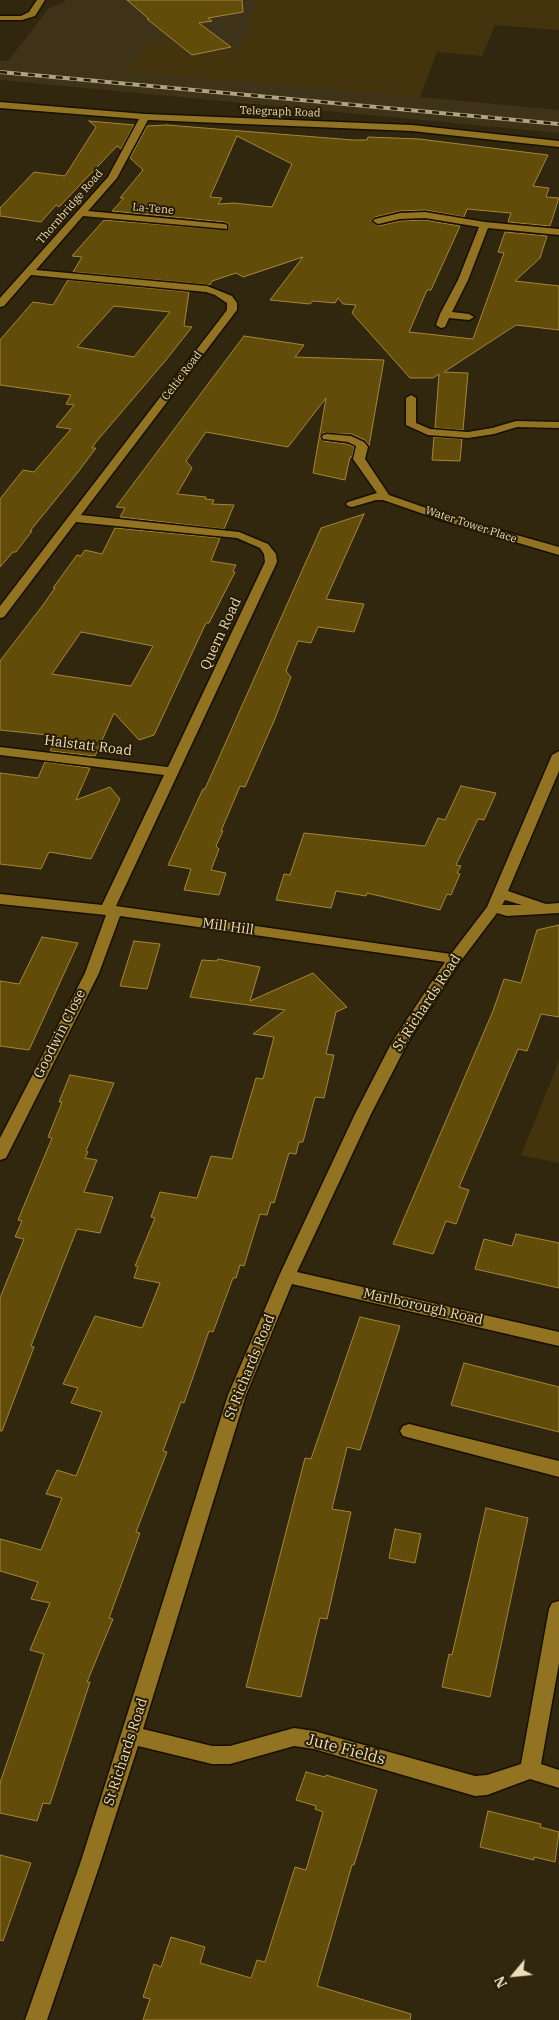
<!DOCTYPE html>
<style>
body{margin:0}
#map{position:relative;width:559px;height:2020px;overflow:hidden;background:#30270e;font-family:"IBM Plex Serif",serif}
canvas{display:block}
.north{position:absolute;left:489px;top:1950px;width:50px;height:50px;-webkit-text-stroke:4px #271d05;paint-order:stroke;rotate:242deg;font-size:14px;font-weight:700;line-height:20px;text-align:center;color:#edddb8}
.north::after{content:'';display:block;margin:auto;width:18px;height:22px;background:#edddb8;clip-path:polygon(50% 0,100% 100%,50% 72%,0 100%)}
</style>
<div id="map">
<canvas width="559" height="2020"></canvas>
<div class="north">N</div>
</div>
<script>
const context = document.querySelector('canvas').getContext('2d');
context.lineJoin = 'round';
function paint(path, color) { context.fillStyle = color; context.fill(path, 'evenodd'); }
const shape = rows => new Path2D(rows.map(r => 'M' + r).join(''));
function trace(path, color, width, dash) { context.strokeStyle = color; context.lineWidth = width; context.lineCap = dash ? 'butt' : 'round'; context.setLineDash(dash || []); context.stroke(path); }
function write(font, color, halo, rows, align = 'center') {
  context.font = font + ' "IBM Plex Serif",serif'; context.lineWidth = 4; context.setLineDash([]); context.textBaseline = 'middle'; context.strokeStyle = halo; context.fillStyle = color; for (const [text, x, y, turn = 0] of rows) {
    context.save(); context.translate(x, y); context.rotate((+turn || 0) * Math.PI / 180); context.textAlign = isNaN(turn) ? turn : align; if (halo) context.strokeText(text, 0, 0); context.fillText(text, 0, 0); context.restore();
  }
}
const built = shape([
 [66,0,559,0,559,30,495,25,482,56,437,52,420,97,559,110,559,133,0,80,0,61,8,61,49,8,64,2]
]);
const green = shape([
 [258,0,559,0,559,30,495,25,482,56,437,51,420,97,125,72,149,41,171,40,191,57,239,48],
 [559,1061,559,1163,521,1155]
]);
const building = shape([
 [127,0,242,0,243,12,208,18,212,21,199,23,231,47,192,55,147,19,149,19,127,0],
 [89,121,134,125,121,149,117,146,59,207,56,205,41,222,0,216,0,208,34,172,65,176,96,127,89,121],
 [167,125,353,140,367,140,368,137,419,139,548,155,533,186,549,188,546,197,559,198,550,226,508,222,511,213,467,209,464,217,425,210,400,211,375,217,371,221,378,226,400,221,425,220,460,226,431,290,427,290,409,332,473,339,504,253,498,252,505,232,547,236,540,258,515,281,559,286,559,330,516,325,444,372,468,373,463,430,435,428,439,374,433,378,410,378,352,313,356,305,343,304,338,298,335,303,313,301,310,304,270,300,303,257,243,277,236,273,212,281,210,285,73,272,82,257,72,256,104,220,228,230,229,224,224,222,112,211,124,198,120,198,143,170,130,158,147,126,167,125],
 [237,136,292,164,272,207,234,203,218,204,222,198,210,197,237,136],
 [68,280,189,292,184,326,192,327,166,360,96,442,92,448,96,448,78,472,30,531,32,531,16,552,13,552,0,567,0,499,23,470,34,472,71,429,56,427,74,405,66,404,71,395,0,385,0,340,33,302,53,305,68,280],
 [114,306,170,312,134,357,77,347,114,306],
 [244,336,304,345,295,357,384,360,369,446,365,440,352,434,323,433,320,438,323,441,347,444,354,447,352,457,350,457,345,480,313,473,326,398,288,447,206,432,186,461,192,468,177,494,206,497,205,499,214,500,212,504,234,505,224,529,120,517,125,508,116,507,244,336],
 [434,437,462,439,460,461,432,460,434,437],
 [364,514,326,599,364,604,354,632,318,627,311,643,298,641,286,671,291,677,274,721,245,787,240,786,221,831,223,831,216,846,219,849,211,870,226,873,219,895,184,890,191,869,168,865,203,789,205,789,321,528,364,514],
 [115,528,220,538,211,561,236,565,233,571,235,572,209,623,206,623,154,735,139,740,114,713,95,756,50,751,57,736,0,730,0,661,43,605,55,588,53,588,77,555,81,556,85,550,102,554,115,528],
 [81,632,153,646,131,686,52,674,81,632],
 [45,762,90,768,76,800,110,787,120,799,91,859,49,852,41,869,0,864,0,773,38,778,45,762],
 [461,786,496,793,484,820,478,819,468,840,456,865,461,866,457,873,460,874,451,895,447,894,440,910,367,893,366,896,336,891,331,908,276,900,284,874,290,875,304,833,425,846,438,818,445,820,461,786],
 [559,925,559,1017,541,1014,527,1051,518,1049,459,1187,469,1190,456,1224,446,1221,433,1254,393,1244,493,1011,504,979,521,983,537,930,559,925],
 [42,937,78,943,29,1050,0,1046,0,981,19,984,42,937],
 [134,941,160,944,147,989,120,986,134,941],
 [218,959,260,967,250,1001,313,973,347,1007,336,1012,326,1054,334,1055,324,1098,315,1097,303,1142,299,1142,296,1154,289,1153,274,1203,271,1202,267,1215,260,1214,244,1266,240,1265,236,1278,233,1278,213,1332,209,1331,184,1403,181,1402,163,1451,167,1452,136,1532,140,1533,109,1618,113,1619,87,1682,90,1682,50,1804,43,1803,37,1821,0,1813,0,1783,44,1654,30,1650,50,1603,31,1599,38,1582,0,1571,0,1539,41,1550,62,1498,46,1494,57,1470,76,1476,102,1412,71,1403,78,1388,63,1384,95,1316,142,1328,160,1283,134,1278,138,1266,135,1266,155,1218,151,1217,160,1192,197,1198,211,1156,232,1159,256,1078,263,1079,274,1037,253,1034,285,1010,190,997,202,960,217,961,218,959],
 [70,1075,114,1083,86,1151,88,1152,85,1158,97,1160,84,1192,113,1197,100,1233,77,1229,31,1346,34,1347,2,1431,0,1431,0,1298,24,1239,15,1237,22,1221,18,1220,52,1138,48,1137,62,1102,59,1102,70,1075],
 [516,1234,559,1243,559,1288,475,1269,484,1239,512,1246,516,1234],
 [360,1317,400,1326,360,1450,347,1447,332,1509,351,1512,327,1619,320,1618,301,1697,246,1687,305,1458,311,1459,360,1317],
 [464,1363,559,1387,559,1432,451,1405,464,1363],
 [486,1508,528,1518,490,1697,442,1687,449,1654,452,1655,486,1508],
 [395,1529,421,1534,415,1563,389,1558,395,1529],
 [306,1772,325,1777,326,1775,377,1790,354,1865,352,1865,317,1986,411,2014,410,2020,143,2020,150,1999,143,1997,154,1964,161,1967,171,1937,205,1947,200,1963,251,1978,257,1960,265,1962,295,1867,306,1870,323,1812,315,1809,316,1806,296,1800,306,1772],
 [488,1811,541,1824,540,1827,559,1832,555,1862,534,1857,534,1860,480,1847,488,1811],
 [0,1855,31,1863,3,1941,0,1940,0,1855]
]);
const minor = shape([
 [37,0,45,0,35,16,22,20,0,20,0,16,21,16,29,12,37,0],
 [0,102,145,114,412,125,559,141,559,147,412,131,148,120,117,178,88,211,224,224,227,225,227,229,83,216,36,270,207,286,232,296,237,303,237,310,81,515,239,532,268,544,276,554,277,562,116,906,451,954,487,907,552,755,559,751,559,771,508,891,546,904,559,903,559,913,507,916,497,913,460,962,407,1044,371,1114,297,1272,559,1332,559,1346,292,1284,246,1395,143,1729,212,1746,230,1746,294,1728,314,1731,475,1776,487,1775,521,1764,549,1609,552,1603,559,1601,559,1663,541,1764,559,1770,559,1788,530,1779,487,1795,475,1796,314,1749,294,1746,230,1764,212,1764,138,1746,101,1861,47,2020,25,2020,81,1861,228,1395,279,1276,355,1114,392,1042,445,962,120,916,99,973,8,1154,6,1158,0,1160,0,1138,85,973,106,915,0,904,0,894,102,905,164,775,0,755,0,747,168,767,265,562,264,554,260,548,237,538,76,522,4,617,0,618,0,606,227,310,227,303,215,295,206,292,31,275,4,306,0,307,0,298,108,177,139,119,0,108,0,102],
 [505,900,522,905,502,905,505,900],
 [425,212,485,222,559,229,559,235,488,228,468,280,452,312,469,314,474,317,469,320,449,318,445,327,441,328,436,325,440,314,458,280,479,227,425,218,400,219,378,224,373,221,375,219,400,213,425,212],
 [411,395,416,398,416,423,430,429,468,432,492,428,516,421,559,422,559,428,517,427,494,434,468,438,428,435,406,425,406,398,411,395],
 [327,434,351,436,364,442,368,447,365,459,389,495,449,516,559,547,559,555,441,520,383,500,376,500,352,507,348,506,346,504,348,502,377,493,353,459,356,446,348,442,323,439,322,437,323,435,327,434],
 [409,1424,559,1461,559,1477,403,1436,400,1431,403,1426,409,1424]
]);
const rail = shape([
 [0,72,559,124]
]);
const farStreetnames = [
 ["Telegraph Road",280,112,2],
 ["Thornbridge Road",70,207,-49],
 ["La-Tene",153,209,5],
 ["Celtic Road",182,376,-53],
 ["Water Tower Place",471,525,18]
];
const streetNames = [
 ["Quern Road",221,634,-65],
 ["Halstatt Road",88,746,7],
 ["Mill Hill",228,927,8],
 ["St Richards Road",427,1003,-57],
 ["Goodwin Close",60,1034,-63],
 ["Marlborough Road",423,1307,13],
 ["St Richards Road",250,1367,-68],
 ["St Richards Road",126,1752,-72]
];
const nearStreetnames = [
 ["Jute Fields",346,1750,15]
];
paint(built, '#3e3318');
paint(green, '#43340d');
paint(building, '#624c0a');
trace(building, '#a58638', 1);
trace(minor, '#180f00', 3);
paint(minor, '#917321');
trace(rail, '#b1a382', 4);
trace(rail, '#271d05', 2.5, [7]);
write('11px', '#edddb8', '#271d05', farStreetnames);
write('14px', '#edddb8', '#271d05', streetNames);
write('16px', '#edddb8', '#271d05', nearStreetnames);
</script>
